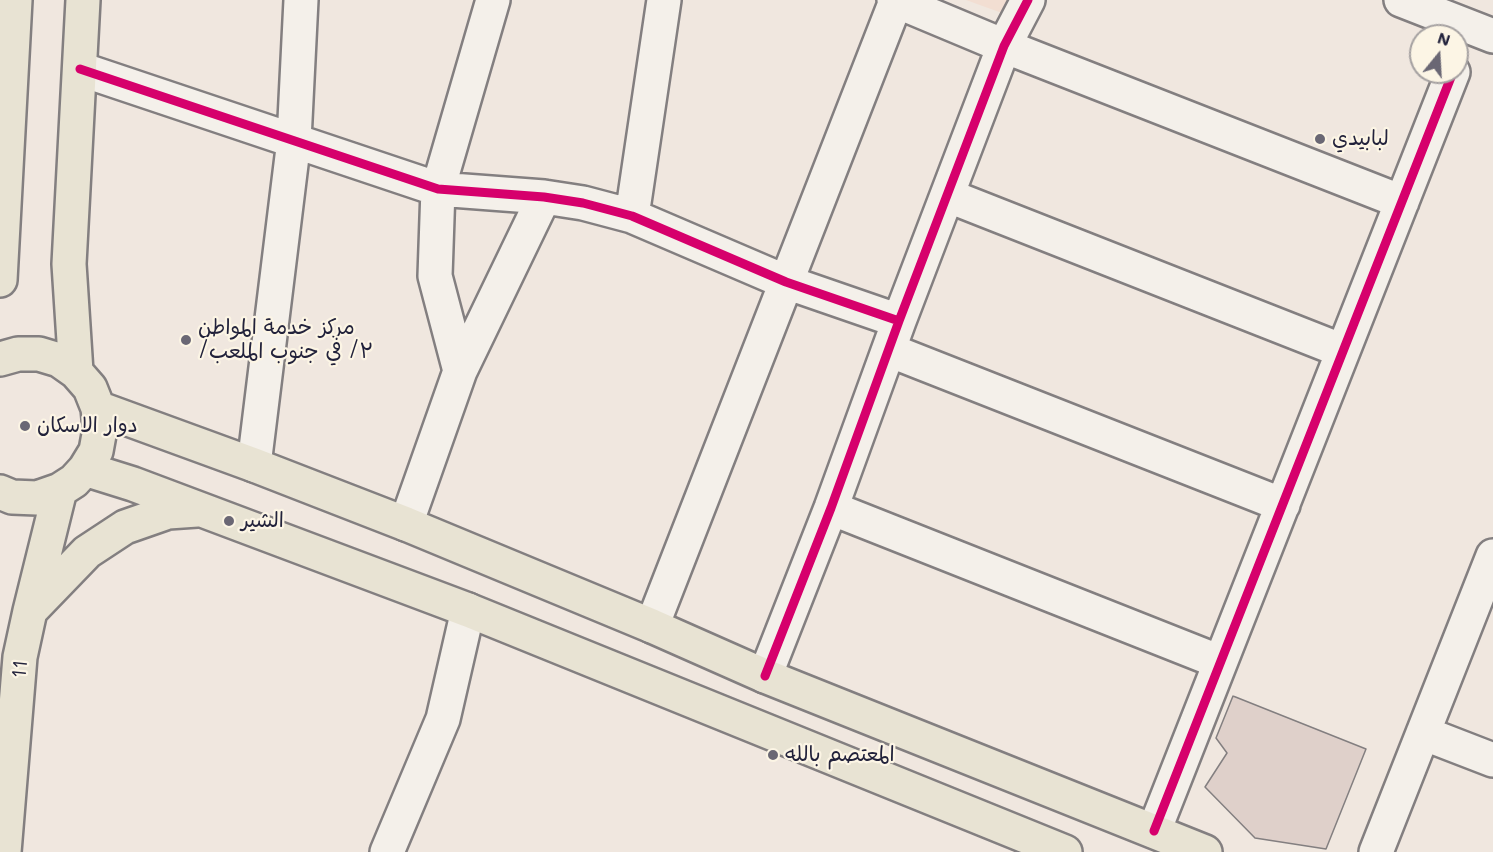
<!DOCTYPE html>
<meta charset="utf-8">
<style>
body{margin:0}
#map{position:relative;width:1493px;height:852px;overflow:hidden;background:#f0e7df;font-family:Mali,sans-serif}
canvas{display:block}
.north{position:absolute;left:1409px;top:24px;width:60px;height:60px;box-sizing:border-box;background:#fcf5e5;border:2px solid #a5a1a1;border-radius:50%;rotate:18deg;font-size:16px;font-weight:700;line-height:24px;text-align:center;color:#22223b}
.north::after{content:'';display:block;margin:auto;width:21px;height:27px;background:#6a6774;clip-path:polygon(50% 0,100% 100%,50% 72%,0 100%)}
</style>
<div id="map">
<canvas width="1493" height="852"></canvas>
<div class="north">N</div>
</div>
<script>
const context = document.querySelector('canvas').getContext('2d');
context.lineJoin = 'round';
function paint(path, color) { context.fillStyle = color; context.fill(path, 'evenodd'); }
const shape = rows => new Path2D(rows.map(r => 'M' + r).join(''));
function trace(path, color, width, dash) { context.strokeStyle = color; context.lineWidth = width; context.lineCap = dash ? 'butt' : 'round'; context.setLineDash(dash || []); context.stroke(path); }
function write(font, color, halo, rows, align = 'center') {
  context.font = font + ' Mali,"Playpen Sans Arabic",sans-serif'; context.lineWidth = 4.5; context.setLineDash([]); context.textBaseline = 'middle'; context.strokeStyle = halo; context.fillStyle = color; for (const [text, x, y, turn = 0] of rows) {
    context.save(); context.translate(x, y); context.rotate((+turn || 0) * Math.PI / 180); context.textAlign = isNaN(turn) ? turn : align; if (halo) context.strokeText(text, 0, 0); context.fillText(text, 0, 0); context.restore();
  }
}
const built = shape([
 [966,0,1007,0,1002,13]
]);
const building = shape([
 [1233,696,1366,749,1326,849,1255,838,1205,787,1227,753,1216,738,1233,696]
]);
const minor = shape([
 [894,0,1004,46,1402,202],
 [1401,0,1493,36],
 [80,69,438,189,544,197,583,203,632,216,786,282,899,321],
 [949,196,1343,351],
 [632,216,664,0],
 [889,350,1283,505],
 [460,371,435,276,438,189,493,0],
 [254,465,294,140,301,0],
 [831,508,1220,662],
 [406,524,460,371,544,197],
 [652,626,896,1],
 [765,676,831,508,899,321,1004,46,1028,0],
 [1423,733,1493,760],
 [1154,831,1453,72],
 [387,852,443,719,468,610],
 [1376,852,1493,556]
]);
const major = shape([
 [0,280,15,0],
 [0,359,18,354,39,354,59,360,76,372,90,388,98,408,100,429,96,451,85,469,74,481,60,490,37,498,12,497,0,492],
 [76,372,69,264,83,0],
 [98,408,254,465,406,524,652,626,765,676,1205,852],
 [85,469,133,484,468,610,1065,852],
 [31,610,87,552,125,527,168,512,197,510],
 [4,852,20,657,30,611,60,490]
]);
const cycleway = shape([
 [80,69,438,189,544,197,583,203,632,216,786,282,899,321],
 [765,676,831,508,899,321,1004,46,1028,0],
 [1154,831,1453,72]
]);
const markers = [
 [1320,139,6,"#6a6774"],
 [186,340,6,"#6a6774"],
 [25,426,6,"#6a6774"],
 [229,521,6,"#6a6774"],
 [773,755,6,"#6a6774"]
];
const poiNames = [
 ["لبابيدي",1332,139],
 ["مركز خدمة المواطن",198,328],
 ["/٣/ في جنوب الملعب",198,352],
 ["دوار الاسكان",37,426],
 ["الشير",241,521],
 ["المعتصم بالله",785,755]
];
const streetNames = [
 ["11",20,669,-84]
];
paint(built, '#f2ded2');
paint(building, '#dfd0ca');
trace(building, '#837f80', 1.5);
trace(minor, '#837f80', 38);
trace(major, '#837f80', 38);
trace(minor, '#f4f0ea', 33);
trace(major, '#e8e3d3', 33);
trace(cycleway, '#d6006c', 9);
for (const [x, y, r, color] of markers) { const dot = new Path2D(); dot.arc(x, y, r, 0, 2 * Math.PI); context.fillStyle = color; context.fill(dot); trace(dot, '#fcf5e5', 2); }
write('21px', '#22223b', '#fcf5e5', poiNames, 'left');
write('21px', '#22223b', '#fcf5e5', streetNames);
</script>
